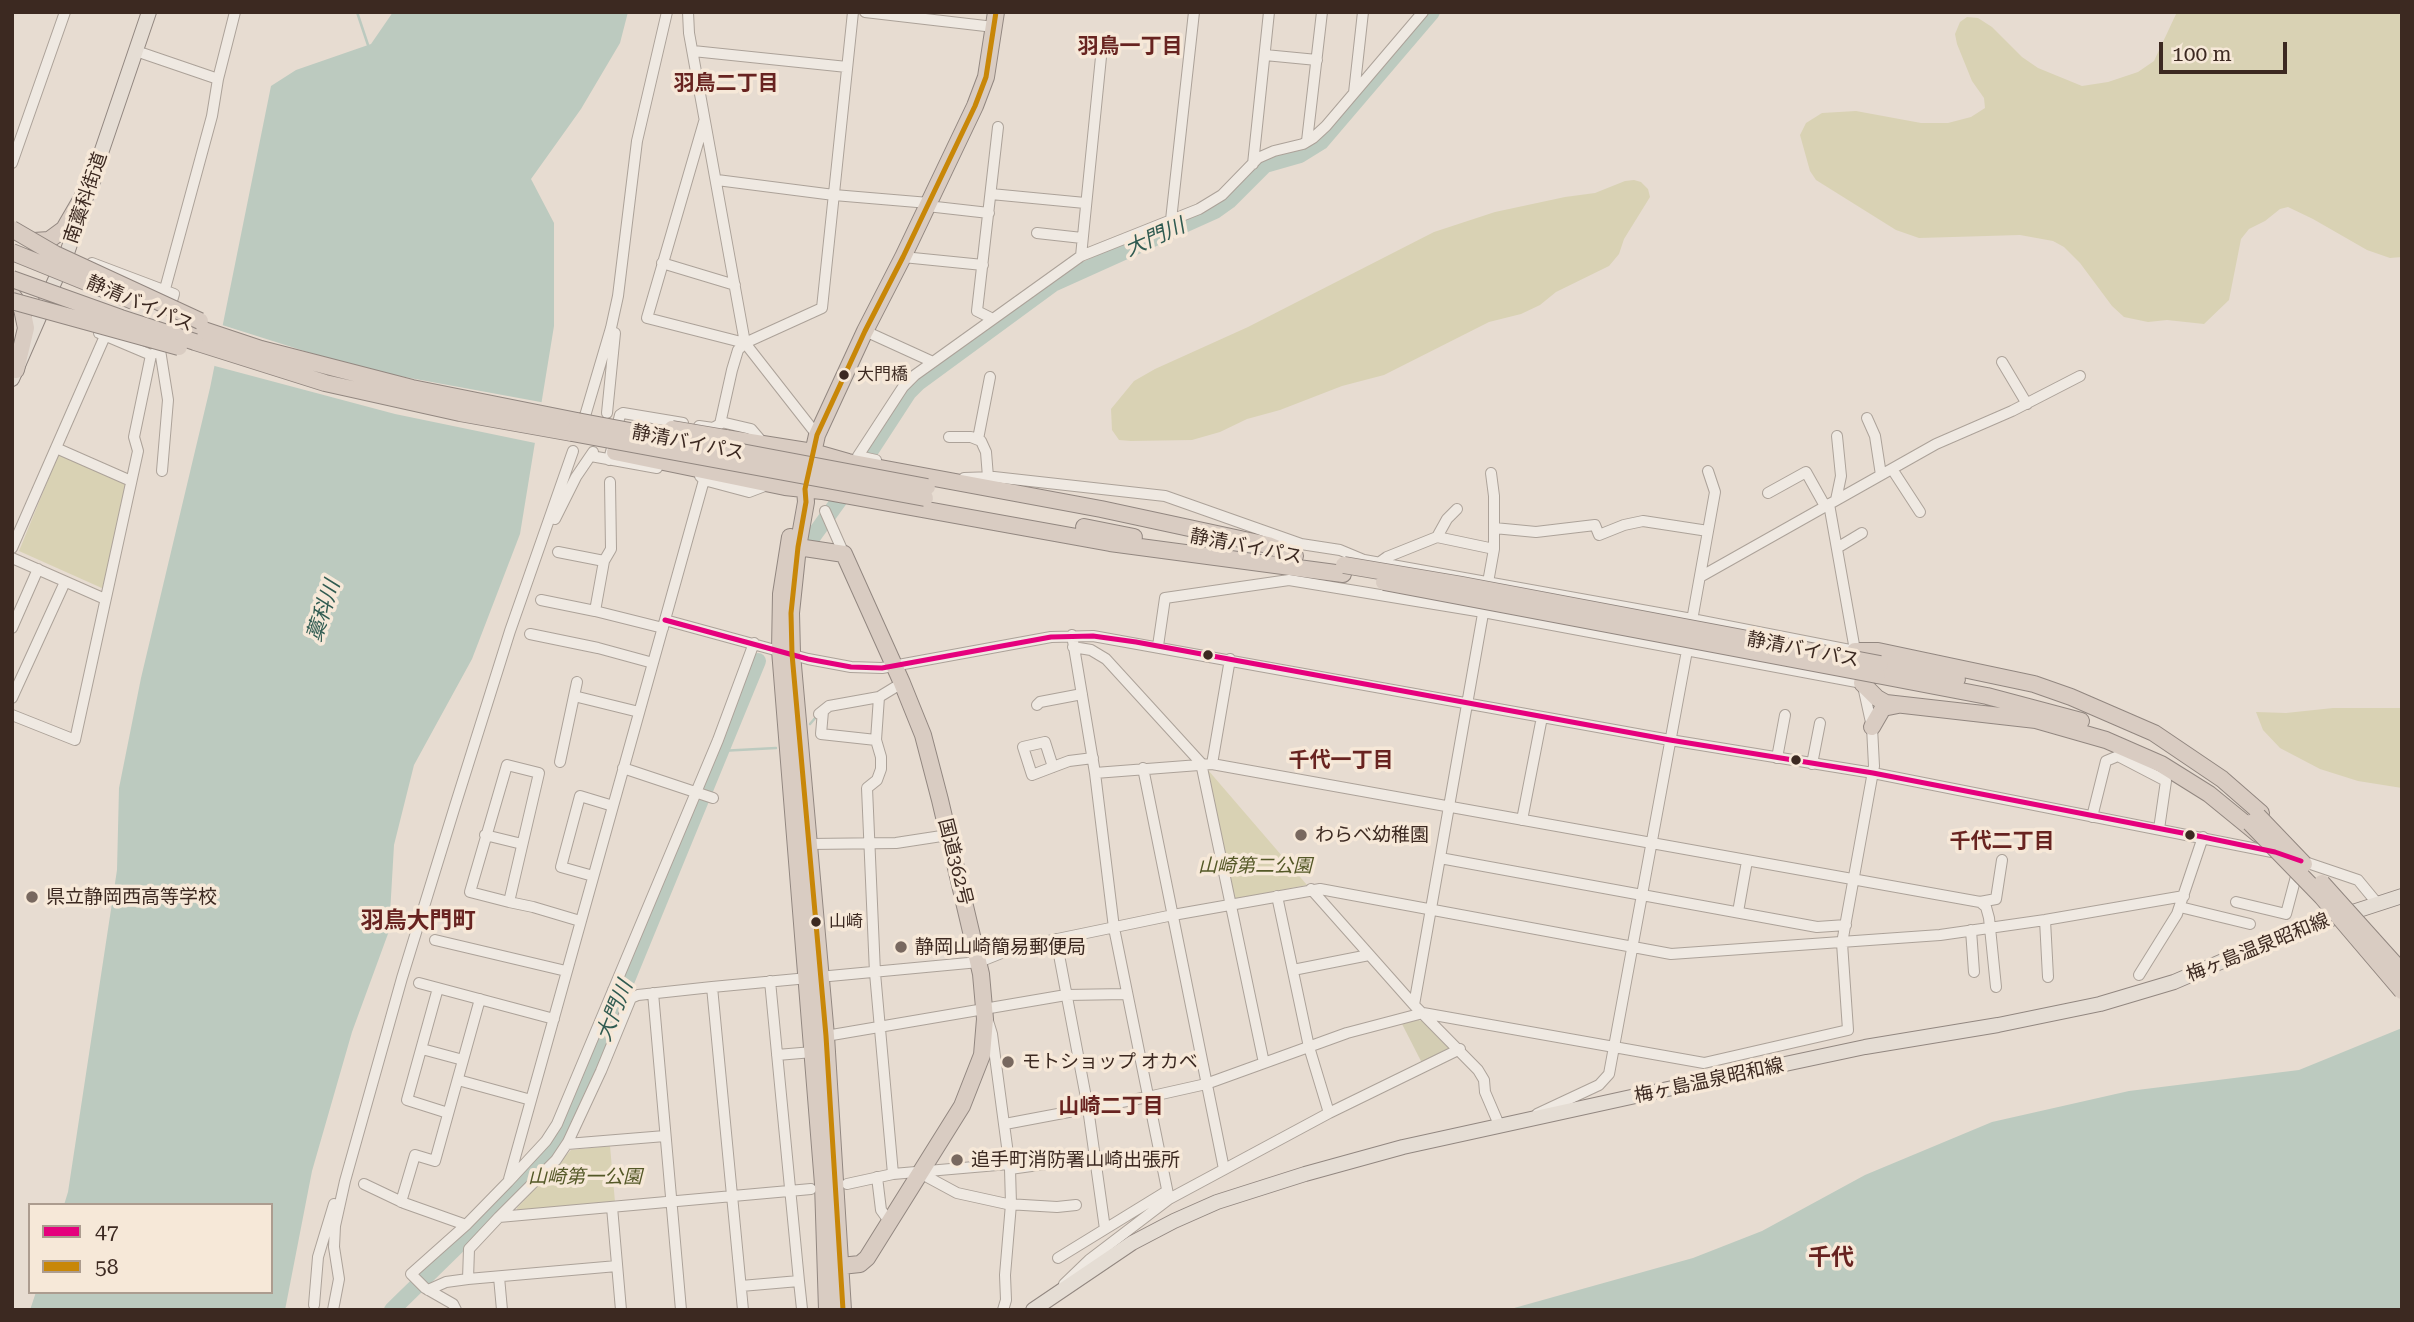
<!DOCTYPE html>
<meta charset="utf-8">
<style>
body{margin:0}
#map{position:relative;width:2414px;height:1322px;overflow:hidden;background:#e7dcd1;font-family:"Roboto Serif",serif}
canvas{display:block}
.frame{position:absolute;inset:0;border:14px solid #3c2921;pointer-events:none}
.legend{position:absolute;left:28px;top:1203px;width:245px;height:91px;box-sizing:border-box;background:#f6e8d8;border:2px solid #ac9c8f;margin:0;padding:9px 12px;list-style:none;font-size:21px;color:#3c2921}
.legend li{display:flex;align-items:center;gap:14px;height:35px}
.legend b{width:35px;border:2px solid #ac9c8f}
.scale{position:absolute;left:2159px;top:42px;width:128px;height:32px;box-sizing:border-box;border:4px solid #3c2921;border-top:0;padding-left:9px;font-size:21px;line-height:24px;white-space:nowrap;color:#3c2921;-webkit-text-stroke:5px #f6e8d8;paint-order:stroke}
</style>
<div id="map">
<canvas width="2414" height="1322"></canvas>
<div class="frame"></div>
<ul class="legend">
<li><b style="height:9px;background:#e5007d"></b>47</li>
<li><b style="height:9px;background:#c88708"></b>58</li>
</ul>
<div class="scale">100 m</div>
</div>
<script>
const context = document.querySelector('canvas').getContext('2d');
context.lineJoin = 'round';
function paint(path, color) { context.fillStyle = color; context.fill(path, 'evenodd'); }
const shape = rows => new Path2D(rows.map(r => 'M' + r).join(''));
function trace(path, color, width, dash) { context.strokeStyle = color; context.lineWidth = width; context.lineCap = dash ? 'butt' : 'round'; context.setLineDash(dash || []); context.stroke(path); }
function write(font, color, halo, rows, align = 'center') {
  context.font = font + ' "Roboto Serif","Noto Sans JP",serif'; context.lineWidth = 7; context.setLineDash([]); context.textBaseline = 'middle'; context.strokeStyle = halo; context.fillStyle = color; for (const [text, x, y, turn = 0] of rows) {
    context.save(); context.translate(x, y); context.rotate((+turn || 0) * Math.PI / 180); context.textAlign = isNaN(turn) ? turn : align; if (halo) context.strokeText(text, 0, 0); context.fillText(text, 0, 0); context.restore();
  }
}
const green = shape([
 [2177,12,2402,12,2402,257,2390,258,2367,250,2313,219,2288,207,2280,209,2265,221,2249,229,2241,239,2229,300,2204,324,2167,320,2148,322,2124,317,2112,306,2080,263,2064,247,2053,241,2020,235,1919,238,1896,230,1816,180,1810,171,1800,135,1806,123,1822,113,1856,111,1921,123,1948,123,1971,117,1985,108,1984,98,1972,81,1957,44,1955,34,1960,22,1967,17,1978,18,1992,27,2022,57,2038,68,2082,86,2108,82,2138,72,2154,61],
 [1634,180,1641,182,1648,189,1650,197,1624,239,1619,254,1609,266,1556,292,1540,305,1521,314,1489,322,1384,375,1342,386,1280,410,1247,419,1220,432,1192,440,1131,441,1119,440,1112,430,1111,409,1134,381,1155,369,1248,327,1434,232,1495,212,1565,197,1595,193,1625,181],
 [59,453,127,484,104,589,19,551],
 [2333,708,2402,708,2402,788,2358,781,2320,769,2280,748,2263,730,2256,712,2286,713],
 [1208,770,1307,885,1234,899],
 [610,1146,615,1202,517,1212,517,1208,571,1150]
]);
const cemetery = shape([
 [1418,1020,1422,1021,1452,1050,1423,1065,1402,1024]
]);
const water = shape([
 [393,12,628,12,620,43,581,109,531,179,554,223,554,326,520,534,472,659,414,765,394,845,389,931,352,1032,312,1171,285,1310,30,1310,36,1292,271,1292,271,1205,64,1205,68,1192,117,870,119,788,141,678,210,388,271,86,296,70,371,44],
 [2402,1028,2402,1310,1507,1310,1693,1258,1762,1231,1865,1175,1992,1122,2129,1091,2299,1070]
]);
const pier = shape([
 [219,324,361,369,546,403,540,444,395,414,211,365]
]);
const stream = shape([
 [357,12,368,45],
 [810,724,816,717],
 [720,751,776,748]
]);
const river = shape([
 [868,455,909,392,918,383,1053,284,1215,211,1229,201,1265,165,1300,155,1321,142,1432,12],
 [812,538,840,499],
 [392,1310,485,1219,548,1153,565,1131,758,661]
]);
const minor = shape([
 [688,12,689,33,745,343,817,435],
 [865,12,994,27],
 [136,51,218,79,212,116,165,289],
 [693,51,847,67],
 [1265,55,1317,60],
 [218,79,235,12],
 [1354,93,1363,12],
 [704,122,647,318,745,343],
 [1307,141,1322,12],
 [12,163,65,12],
 [1253,164,1269,12],
 [717,180,834,195,929,203],
 [991,194,1085,203],
 [927,206,989,213],
 [1171,220,1194,12],
 [1037,233,1082,238],
 [1081,256,1101,57],
 [903,257,983,265],
 [92,263,174,294,171,304],
 [662,263,735,285],
 [993,319,977,311,998,127],
 [865,331,933,362],
 [99,333,151,355],
 [2002,362,2027,404],
 [607,413,615,333],
 [585,416,611,328,618,296,637,141,667,12],
 [1867,418,1875,436,1881,475],
 [721,422,751,429,763,443],
 [699,426,713,428,720,424,732,370,738,350,745,343,822,308,853,12],
 [949,437,971,437,981,441,986,452,988,477],
 [978,439,990,377],
 [56,448,131,481],
 [591,456,657,468],
 [609,460,620,415,623,413,683,423],
 [876,460,858,456,903,387,915,375,1081,256,1199,209,1222,195,1258,158,1274,151,1303,144,1313,138,1326,126,1423,12],
 [1892,469,1920,512],
 [700,476,704,480,749,492,770,484],
 [964,478,994,477,1165,496,1301,544,1340,550,1364,560,1692,619,1855,651],
 [1768,493,1806,472,1825,506],
 [1836,500,1841,476,1837,436],
 [1829,504,1856,656],
 [825,511,844,554],
 [555,519,576,477,593,452],
 [1494,528,1536,532,1595,525,1599,535,1624,525,1643,521,1708,531],
 [1437,537,1494,549],
 [12,548,105,336],
 [1837,548,1862,533],
 [558,552,604,561],
 [12,558,105,599],
 [1380,562,1387,557,1437,537,1447,519,1457,509],
 [1700,577,1936,444,2012,411,2080,376],
 [1487,588,1494,549,1494,496,1491,473],
 [541,600,595,611,663,628],
 [595,611,604,561,611,549,610,482],
 [665,620,808,659,851,667,882,668,1051,637,1093,636,1670,740,1873,773,2277,853],
 [1691,626,1715,492,1708,471],
 [12,628,38,569],
 [530,634,598,648,653,663],
 [1072,635,1095,773,1114,928,1169,1199],
 [1158,646,1165,598,1289,580,1483,612,1862,683],
 [1073,647,1091,650,1106,659,1201,763,1264,1063],
 [574,696,639,712],
 [12,698,65,582],
 [1037,705,1040,702,1082,694],
 [823,711,821,734,876,740,881,757,881,769,877,780,867,788,875,973,893,1174],
 [819,714,829,706,879,697,902,683],
 [12,715,75,740,138,451,134,437,151,355,160,350,168,400,162,471],
 [876,740,879,697],
 [1777,758,1785,715],
 [560,762,577,682],
 [1212,764,1230,659],
 [1812,764,1820,723],
 [1053,767,1045,742,1023,747,1032,775,1053,767,1069,761,1093,758],
 [623,768,713,798],
 [1143,768,1224,1169],
 [1095,773,1212,764,1980,902,1986,907,1989,918,1996,987],
 [2092,817,2106,761,2118,756,2166,781,2159,829],
 [1522,820,1542,717],
 [485,835,522,844],
 [809,844,896,843,948,835],
 [1440,858,1817,927,1846,925],
 [2299,860,2358,880,2377,903],
 [593,876,561,867,580,796,613,806],
 [1311,889,1414,1005,1478,1070,1484,1080,1485,1092,1500,1127],
 [1277,896,1309,1047,1329,1113],
 [509,902,539,773,507,765,470,892,509,902,533,907,580,921],
 [1980,902,1996,899,2002,860],
 [2236,902,2286,914,2298,869],
 [2180,907,2250,924],
 [1738,912,1747,861],
 [2045,920,2048,977],
 [1971,930,1974,972],
 [1056,939,1088,1108,1105,1229],
 [435,940,566,971],
 [1293,970,1369,955],
 [2139,975,2177,914,2203,837],
 [419,983,554,1019],
 [712,987,743,1310],
 [438,988,407,1100,448,1113],
 [613,990,631,998,638,995,712,987,979,962,1014,948,1173,915,1320,889,1671,954,1940,935,2045,920,2184,896],
 [653,993,681,1310],
 [1414,1005,1484,608],
 [988,1021,992,1034,1010,1169,1011,1204,1005,1275,1006,1300,1003,1310],
 [826,1036,1066,995,1127,994],
 [422,1049,463,1060],
 [777,1055,813,1052],
 [458,1080,531,1100],
 [1537,1114,1599,1085,1609,1074,1688,645],
 [1005,1124,1148,1097,1206,1084,1347,1033,1423,1013,1704,1063,1848,1030,1842,943,1874,766,1872,727,1863,686],
 [567,1144,665,1136],
 [1010,1169,1095,1157],
 [920,1173,957,1193,1007,1204,1057,1207,1076,1205],
 [877,1177,881,1210,889,1221],
 [509,1179,704,480],
 [364,1184,404,1203,466,1225],
 [847,1184,893,1174,1009,1164],
 [401,1202,415,1155,435,1161,480,999],
 [612,1207,621,1310],
 [499,1217,556,1160,568,1142,601,1071,631,998],
 [1058,1258,1167,1191],
 [499,1277,502,1310],
 [468,1279,617,1266],
 [799,1281,802,1309],
 [1064,1284,1089,1260,1169,1199,1329,1113,1460,1049],
 [741,1286,799,1281,770,981],
 [428,1290,446,1282,468,1279,469,1249,499,1217,811,1189],
 [314,1305,318,1257,334,1204],
 [333,1310,339,1279,334,1247,335,1226,345,1181,402,978,455,806,510,631,573,451],
 [456,1310,453,1304,425,1288,411,1274,466,1225,508,1182,546,1141,557,1124,718,740,754,643]
]);
const major = shape([
 [12,379,67,253,149,12],
 [1033,1310,1132,1243,1174,1221,1217,1202,1305,1174,1403,1147,1663,1090,1865,1047,1998,1025,2100,1004,2174,982,2288,933,2402,896]
]);
const highway = shape([
 [34,241,49,240,64,229,93,179],
 [13,296,22,309,26,328,16,370],
 [198,328,261,349,412,388,577,421],
 [195,342,325,383,460,413,572,433],
 [725,438,813,452,848,462,1101,509,1268,545,1295,556],
 [615,452,785,487,822,491,1110,543,1343,574],
 [1084,527,1134,537],
 [790,537,781,594,780,650,823,1184,827,1310],
 [798,547,844,554,902,683,923,735,940,800,981,974,985,1019,982,1055,962,1106,867,1258,860,1264,841,1266],
 [1855,651,1878,651,2034,684,2071,697,2154,733,2222,779,2261,813],
 [1880,664,1957,679],
 [1877,675,1987,696,2081,721],
 [1862,683,1877,698,1886,703,2036,720,2106,740,2161,764,2209,794,2258,834],
 [1872,727,1883,708,1898,705],
 [843,1310,826,1036,792,654,791,613,798,547,806,502,805,489,817,435,865,331,903,257,975,106,986,77,996,12]
]);
const highwayBridge = shape([
 [12,229,55,254,200,321],
 [12,252,133,301],
 [12,279,121,318,195,342],
 [12,301,179,347],
 [577,421,927,487],
 [672,429,725,438],
 [572,433,925,498],
 [1344,565,1462,585,1880,664],
 [1384,582,1877,675],
 [2258,816,2304,864],
 [2250,823,2322,897,2402,991],
 [2322,883,2402,972]
]);
const bus1 = shape([
 [665,620,808,659,851,667,882,668,1051,637,1093,636,1136,642,1670,740,1873,773,2203,837,2275,852,2301,861]
]);
const bus2 = shape([
 [843,1310,826,1036,792,654,791,613,798,547,806,502,805,489,817,435,865,331,903,257,975,106,986,77,996,12]
]);
const markers = [
 [844,375,6,"#3c2921"],
 [1208,655,6,"#3c2921"],
 [1796,760,6,"#3c2921"],
 [1301,835,7,"#78685f"],
 [2190,835,6,"#3c2921"],
 [32,897,7,"#78685f"],
 [816,922,6,"#3c2921"],
 [901,947,7,"#78685f"],
 [1008,1062,7,"#78685f"],
 [957,1160,7,"#78685f"]
];
const busNames = [
 ["大門橋",857,375],
 ["山崎",829,922]
];
const streetNames = [
 ["南藁科街道",86,198,-71],
 ["静清バイパス",140,304,23],
 ["静清バイパス",688,443,11],
 ["静清バイパス",1246,547,11],
 ["静清バイパス",1803,650,11],
 ["国道362号",955,862,76],
 ["梅ヶ島温泉昭和線",2258,948,-22],
 ["梅ヶ島温泉昭和線",1709,1081,-12]
];
const poiNames = [
 ["わらべ幼稚園",1315,835],
 ["県立静岡西高等学校",46,897],
 ["静岡山崎簡易郵便局",915,947],
 ["モトショップ オカベ",1022,1062],
 ["追手町消防署山崎出張所",971,1160]
];
const parkNames = [
 ["山崎第二公園",1255,866],
 ["山崎第一公園",585,1177]
];
const neighbourhoodNames = [
 ["羽鳥一丁目",1130,47],
 ["羽鳥二丁目",726,84],
 ["千代一丁目",1341,761],
 ["千代二丁目",2002,842],
 ["山崎二丁目",1111,1107]
];
const waterNames = [
 ["大門川",1155,238,-24],
 ["藁科川",324,611,-72],
 ["大門川",615,1011,-68]
];
const quarterNames = [
 ["羽鳥大門町",418,921],
 ["千代",1831,1258]
];
paint(green, '#d9d2b4');
paint(cemetery, '#d3cdb3');
paint(water, '#bccabf');
paint(pier, '#e7dcd1');
trace(stream, '#bccabf', 2.5);
trace(river, '#bccabf', 16);
trace(minor, '#aca299', 12);
trace(major, '#928780', 16);
trace(highway, '#928780', 18);
trace(minor, '#efe9e2', 10);
trace(major, '#e5ddd4', 14);
trace(highway, '#d9ccc2', 16);
trace(highwayBridge, '#928780', 18, []);
trace(highwayBridge, '#d9ccc2', 16);
trace(bus1, '#e5007d', 5);
trace(bus2, '#c88708', 5);
for (const [x, y, r, color] of markers) { const dot = new Path2D(); dot.arc(x, y, r, 0, 2 * Math.PI); context.fillStyle = color; context.fill(dot); trace(dot, '#f6e8d8', 2.5); }
write('17px', '#3c2921', '#f6e8d8', busNames, 'left');
write('19px', '#3c2921', '#f6e8d8', streetNames);
write('19px', '#3c2921', '#f6e8d8', poiNames, 'left');
write('italic 19px', '#545827', '#f6e8d8', parkNames);
write('bold 21px', '#682320', '#f6e8d8', neighbourhoodNames);
write('italic 21px', '#305b51', '#f6e8d8', waterNames);
write('bold 23px', '#682320', '#f6e8d8', quarterNames);
</script>
